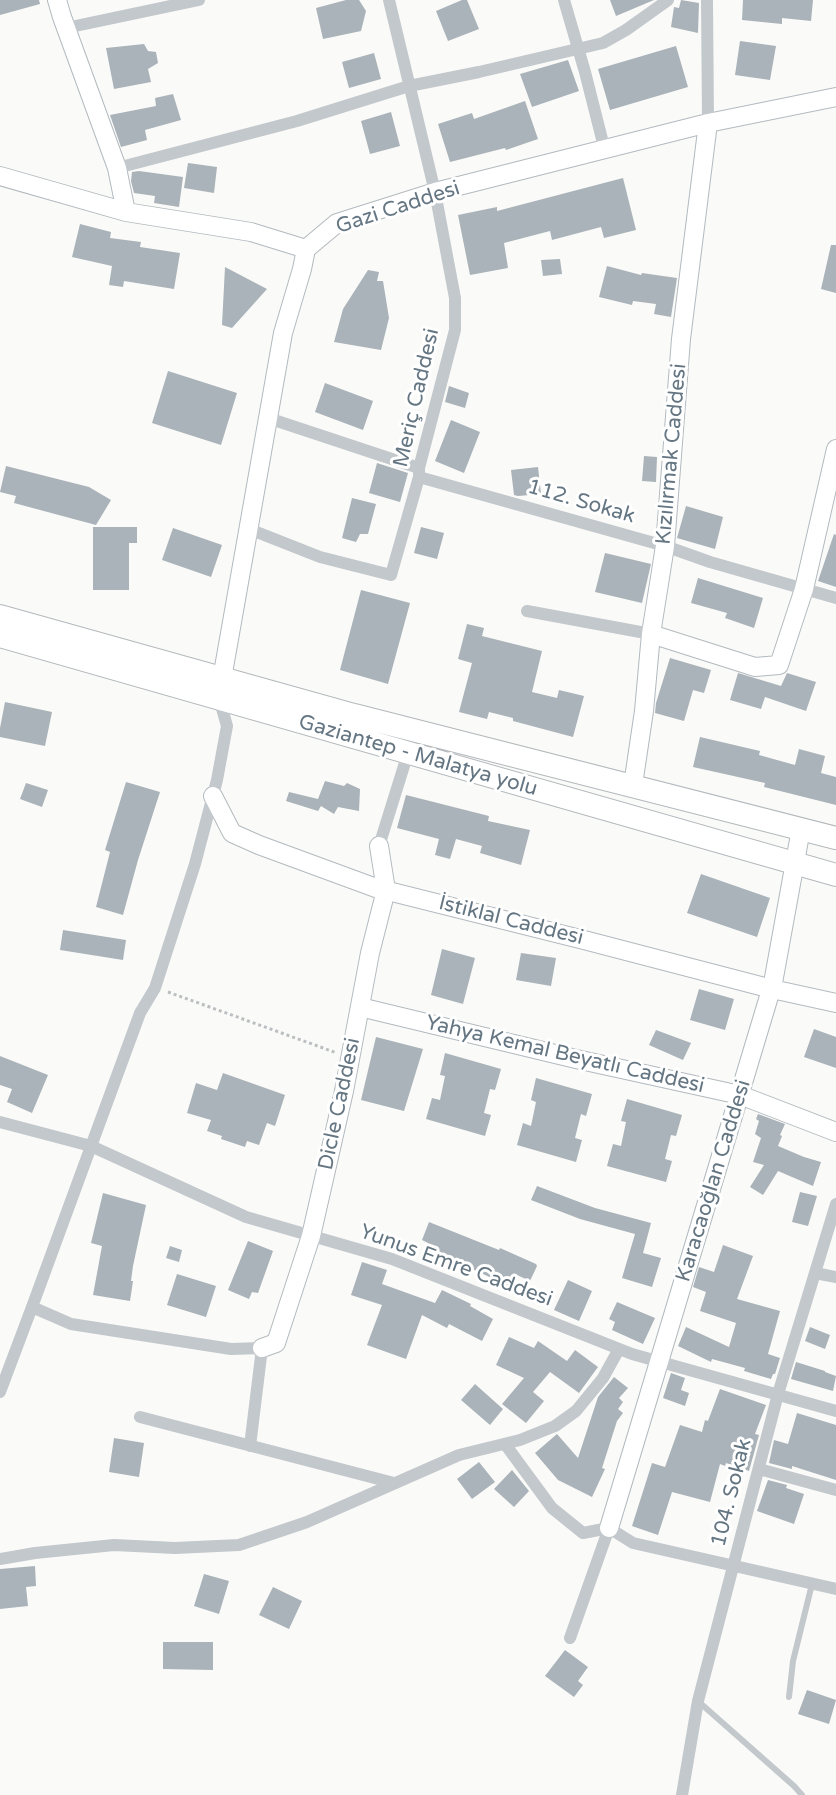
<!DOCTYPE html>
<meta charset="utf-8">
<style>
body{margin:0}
canvas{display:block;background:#fafaf8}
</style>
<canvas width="836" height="1795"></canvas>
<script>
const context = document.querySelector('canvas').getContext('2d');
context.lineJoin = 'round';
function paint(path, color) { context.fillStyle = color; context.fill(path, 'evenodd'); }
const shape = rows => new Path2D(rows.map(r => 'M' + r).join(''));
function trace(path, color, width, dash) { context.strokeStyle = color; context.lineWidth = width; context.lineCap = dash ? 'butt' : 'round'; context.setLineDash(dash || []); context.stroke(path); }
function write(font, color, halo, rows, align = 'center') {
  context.font = font + ' "Varela Round",sans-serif'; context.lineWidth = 6; context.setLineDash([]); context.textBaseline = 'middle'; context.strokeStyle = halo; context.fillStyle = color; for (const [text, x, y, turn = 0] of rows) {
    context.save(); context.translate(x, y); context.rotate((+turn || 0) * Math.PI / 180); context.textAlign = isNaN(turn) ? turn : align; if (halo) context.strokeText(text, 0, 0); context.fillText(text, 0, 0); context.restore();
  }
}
const building = shape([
 [0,0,39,0,40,4,0,15],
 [346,0,359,0,366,11,361,31,323,39,316,8],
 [462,0,467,0,479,29,448,41,436,11],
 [610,0,654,0,616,16],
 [681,0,699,3,698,33,671,27,674,7,679,8],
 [743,0,813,0,811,21,782,18,782,24,742,20],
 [740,41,776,46,770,80,735,75],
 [144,44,148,51,156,52,158,63,148,69,151,82,114,89,106,48],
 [676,46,688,87,610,110,598,69],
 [374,53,381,79,349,88,342,62],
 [568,60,579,91,532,107,520,74],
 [173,94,181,120,145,130,147,140,121,147,110,115,156,106,155,98],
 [525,101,538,139,506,150,505,148,450,162,438,124,472,113,474,119],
 [391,112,400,146,370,154,361,121],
 [188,163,217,167,214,193,184,188],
 [139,171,183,177,179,207,154,203,155,196,134,193,131,181,132,172],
 [623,178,636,230,604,238,601,227,552,240,550,231,504,243,508,268,470,275,458,215,497,207,497,211],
 [80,224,111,232,110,238,141,242,140,247,180,253,174,289,124,281,123,287,109,285,112,266,72,257],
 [831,245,836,245,836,293,821,289],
 [560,259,562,274,543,276,541,260],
 [607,266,641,275,642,273,677,278,671,317,654,314,656,304,633,301,632,305,599,297],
 [225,267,267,289,232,328,222,325],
 [368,270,379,272,377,281,383,281,389,318,381,350,334,342,343,309],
 [168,371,237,393,221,445,152,423],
 [325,383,373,401,363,430,315,412],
 [449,386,469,393,465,408,445,402],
 [451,420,480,432,464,473,435,461],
 [644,456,657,457,656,482,642,481],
 [377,463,408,473,400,502,369,493],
 [6,466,89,487,111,500,96,525,14,503,16,496,0,492],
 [538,467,541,494,518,496,514,495,511,470],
 [352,498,376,504,368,534,360,534,356,542,342,538],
 [686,506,723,517,715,549,677,538],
 [93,527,137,527,137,543,129,543,129,590,93,590],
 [421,527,444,533,437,559,414,553],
 [173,528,222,545,211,577,162,560],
 [834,534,836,535,836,587,818,581],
 [605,553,651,564,642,603,595,592],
 [698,578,763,598,754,628,725,618,727,613,691,603],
 [361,590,410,603,388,684,340,670],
 [467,624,484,628,482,636,542,651,532,692,557,698,559,690,584,696,573,737,513,721,513,718,489,712,487,719,459,712,472,663,458,659],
 [670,658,711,670,704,693,693,690,684,721,655,713,656,703],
 [738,673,781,686,787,673,816,682,806,711,765,697,761,709,730,700],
 [5,702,52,712,45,746,0,737,0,728],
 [700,737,760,751,759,755,795,765,799,749,825,756,821,773,836,777,836,805,764,787,765,783,693,767],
 [325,781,344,786,347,783,360,789,359,811,338,807,334,814,321,806,318,811,286,801,289,792,318,799],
 [126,782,160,792,138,860,123,915,96,907,110,852,105,850],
 [26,783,48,790,42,807,20,799],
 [406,795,489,816,488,821,530,830,521,865,480,853,482,846,456,839,450,859,435,855,439,839,397,828],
 [701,874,770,898,757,937,687,913],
 [63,930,126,940,123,960,60,950],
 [442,949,475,958,463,1004,431,995],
 [521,953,556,958,551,986,516,980],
 [699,989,734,999,725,1030,690,1020],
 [814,1029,836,1037,836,1068,804,1057],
 [656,1030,691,1043,683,1060,649,1045],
 [376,1037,423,1049,404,1111,361,1100],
 [445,1053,501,1069,495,1090,490,1089,484,1113,491,1115,485,1136,426,1119,432,1098,440,1100,445,1076,440,1075],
 [0,1056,48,1075,32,1113,7,1102,12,1089,0,1085],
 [223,1073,285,1095,275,1126,267,1123,259,1145,247,1141,245,1147,221,1139,222,1136,207,1131,211,1120,187,1113,196,1083,217,1090],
 [536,1078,592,1094,586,1116,581,1114,575,1138,582,1140,576,1162,517,1145,523,1123,531,1126,536,1102,531,1100],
 [627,1099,682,1115,676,1136,671,1135,665,1159,672,1161,666,1182,607,1166,613,1144,621,1146,626,1122,621,1121],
 [758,1114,785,1124,780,1135,782,1136,778,1146,804,1157,821,1162,813,1186,778,1171,763,1195,750,1187,764,1165,753,1162,761,1138,755,1134,759,1121,756,1119],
 [537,1186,595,1208,651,1223,643,1253,661,1258,652,1287,622,1278,635,1234,580,1219,531,1200],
 [800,1192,817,1196,808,1226,792,1222],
 [103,1193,146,1205,133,1266,131,1281,133,1281,130,1301,93,1295,102,1246,91,1243],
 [429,1222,499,1250,500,1248,536,1264,537,1266,530,1281,517,1275,511,1287,468,1267,466,1271,423,1254,428,1243,422,1240],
 [248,1241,273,1251,258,1293,252,1292,249,1299,228,1290],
 [723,1245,753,1256,737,1299,780,1311,768,1354,780,1358,775,1374,773,1374,771,1379,744,1371,745,1368,712,1359,711,1362,678,1346,686,1327,729,1347,736,1323,700,1311,706,1292,693,1287,699,1267,714,1272],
 [170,1246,182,1250,179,1262,166,1258],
 [362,1262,387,1270,382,1284,435,1303,442,1290,471,1304,470,1306,493,1319,482,1341,449,1324,447,1328,422,1315,406,1359,367,1345,382,1305,351,1295],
 [177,1274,216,1286,206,1317,167,1305],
 [568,1280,592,1291,579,1321,554,1310],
 [617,1302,655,1318,643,1344,612,1330,615,1322,609,1319],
 [810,1327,830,1335,825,1349,805,1341],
 [509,1337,534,1348,538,1341,567,1361,575,1350,598,1367,579,1393,550,1372,533,1392,544,1401,526,1423,502,1404,524,1378,496,1365],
 [796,1362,825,1371,825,1372,836,1376,833,1391,791,1379],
 [671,1373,685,1378,681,1390,689,1393,685,1406,663,1398],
 [614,1377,628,1388,619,1398,623,1402,618,1409,623,1413,617,1421,602,1468,605,1469,592,1497,558,1480,535,1453,557,1434,578,1458,598,1397],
 [475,1384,503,1409,490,1425,461,1400],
 [720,1389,766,1405,755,1434,759,1435,749,1471,726,1463,725,1466,720,1464,710,1502,672,1492,658,1535,632,1526,652,1463,665,1467,680,1425,702,1432,705,1420,708,1421],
 [797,1413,836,1425,836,1480,792,1466,792,1469,769,1463,774,1440,788,1444],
 [114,1438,144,1443,139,1477,109,1472],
 [479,1462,495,1482,472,1499,457,1479],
 [512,1470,529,1491,514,1507,494,1489],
 [768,1480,787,1485,786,1488,804,1494,794,1524,757,1511],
 [35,1566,36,1586,26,1587,28,1606,0,1609,0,1569],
 [204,1574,229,1581,219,1614,194,1606],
 [273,1587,302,1601,289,1629,259,1615],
 [163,1642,213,1642,213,1670,163,1669],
 [565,1650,588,1667,578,1681,583,1685,574,1697,545,1676],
 [807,1690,836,1700,829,1724,798,1714]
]);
const path = shape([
 [168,992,337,1053]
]);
const lane = shape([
 [789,1697,793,1661,812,1584],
 [699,1702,794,1786,802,1795]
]);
const street = shape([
 [564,0,585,72,605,151],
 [707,0,708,123],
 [66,28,199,0],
 [117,168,297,121,409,86,479,72,603,43,626,30,668,0],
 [268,418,419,468],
 [419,477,665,546,710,562,836,598],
 [249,529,320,557,391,575,419,477,419,468,455,330,455,298,435,192,389,0],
 [527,611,651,634],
 [219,698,227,726,217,780,195,864,155,988,140,1013,32,1307,71,1324,231,1349,262,1348,250,1446],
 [379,846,408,753],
 [0,1122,91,1146,246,1217,392,1259,632,1354,836,1411],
 [815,1273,836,1277],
 [0,1392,32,1307],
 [140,1417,394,1483],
 [505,1444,552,1508,583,1533,609,1528],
 [759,1469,836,1490],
 [609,1528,633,1543,836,1589],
 [0,1559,35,1553,114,1545,175,1548,239,1545,307,1522,459,1455,520,1440,555,1426,576,1411,603,1378,619,1349],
 [570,1638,609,1528],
 [682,1795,698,1701,778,1394,836,1204]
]);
const secondary = shape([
 [57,0,62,17,117,168,126,212,251,232,306,249],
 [0,176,126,212],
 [651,634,755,667,779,665,804,589,836,449],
 [220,690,283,333,302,269,306,249,337,223,435,192,708,123,836,97],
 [633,785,644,711,651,634,665,546,681,339,708,123],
 [213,796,232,833,259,845,376,888,584,940,772,989,836,1003],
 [360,1007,576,1059,740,1095,836,1132],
 [262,1348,276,1343,311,1236,344,1091,370,953,386,890,379,846],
 [609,1528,773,983,801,829]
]);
const highway = shape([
 [0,616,354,715,836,838],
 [0,636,836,875]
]);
const streetNames = [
 ["Gazi Caddesi",398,208,-18],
 ["Meriç Caddesi",417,398,-77],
 ["Kızılırmak Caddesi",672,454,-85],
 ["112. Sokak",581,502,16],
 ["Gaziantep - Malatya yolu",418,756,16],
 ["İstiklal Caddesi",511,921,14],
 ["Yahya Kemal Beyatlı Caddesi",565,1055,13],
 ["Dicle Caddesi",340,1104,-78],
 ["Karacaoğlan Caddesi",714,1181,-73],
 ["Yunus Emre Caddesi",456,1266,20],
 ["104. Sokak",732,1493,-76]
];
paint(building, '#aab3b9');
trace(secondary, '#b3babf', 20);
trace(highway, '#b4b9bd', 24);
trace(path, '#bbbfc2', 3, [3, 3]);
trace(lane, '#c3c8cc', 6);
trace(street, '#c3c8cc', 12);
trace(secondary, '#fff', 18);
trace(highway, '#fff', 22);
write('21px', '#657683', '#fff', streetNames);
</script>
